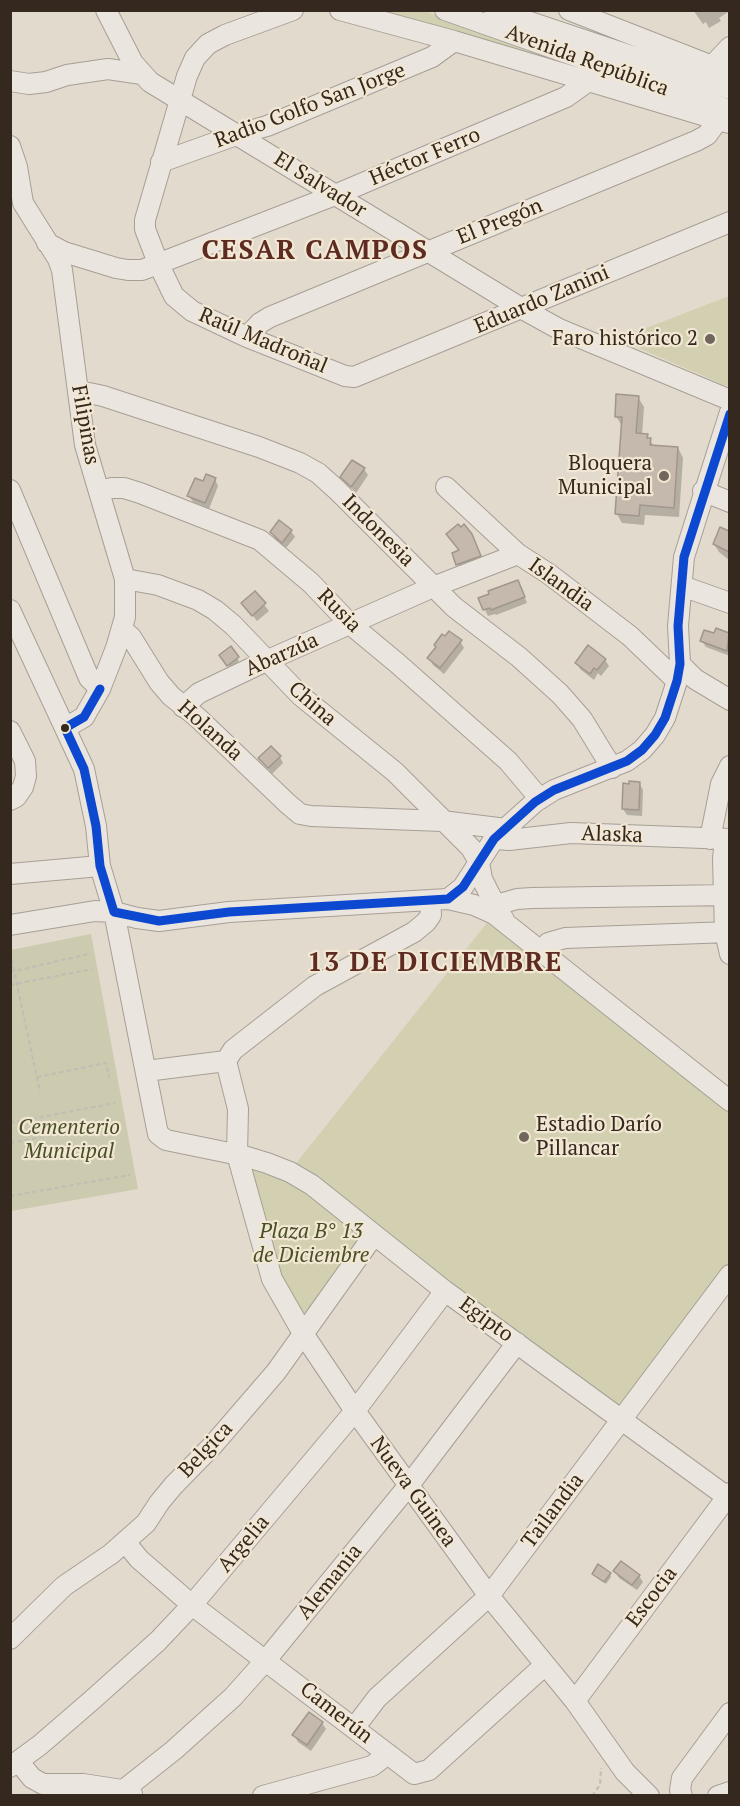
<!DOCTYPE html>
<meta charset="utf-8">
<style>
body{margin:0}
#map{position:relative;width:740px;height:1806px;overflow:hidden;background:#e2dacc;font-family:"PT Serif",serif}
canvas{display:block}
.frame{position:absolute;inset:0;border:12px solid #34281f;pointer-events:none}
</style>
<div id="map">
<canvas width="740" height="1806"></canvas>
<div class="frame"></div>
</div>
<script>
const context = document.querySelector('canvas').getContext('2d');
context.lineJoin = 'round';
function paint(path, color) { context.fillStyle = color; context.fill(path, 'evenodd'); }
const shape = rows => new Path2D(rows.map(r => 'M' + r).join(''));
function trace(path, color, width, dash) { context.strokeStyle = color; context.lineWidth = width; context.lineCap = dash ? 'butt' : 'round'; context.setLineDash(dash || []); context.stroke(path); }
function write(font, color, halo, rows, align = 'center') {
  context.font = font + ' "PT Serif",serif'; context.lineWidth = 4.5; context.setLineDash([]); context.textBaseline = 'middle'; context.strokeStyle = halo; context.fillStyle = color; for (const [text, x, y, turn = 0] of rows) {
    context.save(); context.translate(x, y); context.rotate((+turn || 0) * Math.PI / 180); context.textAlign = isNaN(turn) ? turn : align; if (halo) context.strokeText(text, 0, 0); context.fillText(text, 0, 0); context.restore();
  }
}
const green = shape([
 [369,11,424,11,635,84],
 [729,296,729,387,618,339],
 [494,914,729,1101,729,1275,622,1419,374,1236,304,1335,286,1306,244,1156,290,1171]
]);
const cemetery = shape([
 [91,934,138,1189,11,1211,11,950]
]);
const shadow = shape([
 [693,10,730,10,730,11,719,18,721,21,709,28,706,22,703,24],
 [638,397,644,407,642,435,647,436,654,446,678,448,683,458,679,517,645,515,644,525,622,523,617,514,622,426,616,416],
 [364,469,368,475,356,493,342,477],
 [215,479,218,486,209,509,193,502,189,496,204,483],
 [729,530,730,530,730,561,719,552,714,544],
 [291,531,295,537,286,548,275,539,271,532],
 [475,541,483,561,461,570,453,554],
 [521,588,527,603,496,615,495,614,488,616,480,599],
 [255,593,269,611,257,621,243,603],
 [729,630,730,656,706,647,702,641,715,635,728,634],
 [460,641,464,648,444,674,433,665,429,658,437,648],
 [231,649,239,661,230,668,221,656],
 [605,660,609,666,601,676,598,673,594,680,580,669,577,663],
 [280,757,283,763,272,774,260,758],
 [639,783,643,790,642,816,627,815,623,809],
 [615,1571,639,1576,643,1582,637,1590,619,1578],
 [594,1574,610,1574,611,1577,606,1584],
 [322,1723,326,1729,311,1751,298,1742,294,1735]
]);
const building = shape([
 [616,394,639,396,636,433,648,434,647,438,651,438,650,445,678,447,674,508,640,505,639,516,615,514,622,417,615,417,616,394],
 [352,460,365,468,351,487,340,477,352,460],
 [206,474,216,478,205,503,187,496,195,478,203,481,206,474],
 [279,520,292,530,282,543,270,532,279,520],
 [458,524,461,527,464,524,472,534,481,556,456,565,452,553,459,550,446,534,458,524],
 [720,527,729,531,729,552,713,544,720,527],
 [518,580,525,597,491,610,490,608,483,610,478,598,489,594,488,591,518,580],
 [255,591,266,603,252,616,241,603,255,591],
 [716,628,729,633,727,651,700,641,704,630,714,633,716,628],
 [449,631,462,640,440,668,427,658,436,647,434,645,442,634,445,636,449,631],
 [588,645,606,659,597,670,594,668,590,674,575,663,588,645],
 [231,646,239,657,227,666,219,655,231,646],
 [271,746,281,756,268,768,258,758,271,746],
 [629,781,640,782,639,810,622,809,623,783,629,784,629,781],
 [621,1561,640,1575,632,1585,613,1571,621,1561],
 [598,1564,611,1573,604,1582,592,1574,598,1564],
 [309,1712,323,1722,307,1745,292,1735,309,1712]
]);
const path = shape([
 [10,952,40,1092],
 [10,972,89,954],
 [10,985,92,969],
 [37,1077,106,1063,109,1078],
 [10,1123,115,1103],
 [10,1143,118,1123],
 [10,1196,130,1175],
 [592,1796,600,1785,601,1768]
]);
const minor = shape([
 [106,10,133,63,150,82,521,308,559,329,730,400],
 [293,10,225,35,208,44,195,58,187,76,145,220,145,229,158,263,174,296,192,311,247,337,345,376,354,377,730,222],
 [340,10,454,41,729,123],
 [445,10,723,108],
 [494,10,730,89],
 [569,10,730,73],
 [712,66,730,47],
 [10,81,29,84,46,82,67,75,108,69,142,74],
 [10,146,17,167,23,203,58,259,62,270,85,445,125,579,125,617,116,648,100,689,84,717,65,728],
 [161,162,239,134,267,126,432,57,454,41],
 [47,243,64,252,116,268,128,270,142,270,335,195,566,97,587,82],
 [247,337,260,323,270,317,696,141,707,135,718,120],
 [80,395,89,393,103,396,259,447,300,463,318,473,337,490,454,607,519,657,560,694,582,719,612,768],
 [446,487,518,554,549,574,630,636,677,681],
 [10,490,89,678,100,689],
 [100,491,112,488,124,488,140,493,260,540,311,583,350,624,397,663,508,761,540,799],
 [703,491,730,502],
 [125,579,158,585,198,600,215,610,233,625,301,696,395,772,471,848,479,862,482,879,490,895,504,920],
 [682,586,730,603],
 [10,610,84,769,96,826,100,866,114,912,158,1134,166,1140,244,1156,267,1163,290,1172,312,1185,445,1291,730,1499],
 [123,630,131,637,159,682,171,696,197,717,288,804,300,814,311,816,442,821,506,829],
 [680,664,695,679,730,700],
 [183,707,199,693,266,661,433,587,518,554],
 [10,731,25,761,26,776,23,787,16,797,10,800],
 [494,839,509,840,571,833,730,839],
 [710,839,721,784,730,766],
 [725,839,723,859,725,932,730,954],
 [10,874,100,866],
 [448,899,463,887,494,839,535,802,554,790,627,761,642,750,655,735,665,718,677,681,680,664,678,626,684,557,730,412],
 [430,900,431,915,426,922,414,932,315,986,233,1050,226,1061,238,1109,237,1154,272,1279,304,1335,355,1411,489,1596,575,1701,625,1772,649,1796],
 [496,905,517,899,532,898,730,895],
 [10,925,95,911,114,912,137,918,159,921,229,912,430,900,448,899,474,905,494,914,730,1101],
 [542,952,548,943,565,938,730,932],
 [146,1071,226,1061],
 [126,1543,139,1559,192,1605,414,1774,429,1770,545,1665],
 [10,1639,64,1586,111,1554,146,1523,159,1503,173,1486,213,1445,276,1372,374,1235],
 [575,1701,730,1493],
 [355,1727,377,1698,489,1596,730,1275],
 [19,1762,32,1778,43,1784,83,1784,122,1790,132,1794],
 [10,1767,40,1745,91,1701,158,1641,192,1605,355,1411,445,1291],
 [116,1796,174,1750,233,1697,266,1660,409,1485,517,1343],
 [263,1796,372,1766,388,1754],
 [682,1796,680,1790,682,1778,730,1713],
 [718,1796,730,1792]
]);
const bus1 = shape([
 [100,689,84,717,65,728,84,769,96,826,100,866,114,912,159,921,229,912,448,899,463,887,494,839,535,802,554,790,627,761,642,750,655,735,665,718,677,681,680,664,678,626,684,557,730,414]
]);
const markers = [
 [710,339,6,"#71665c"],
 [664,476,6,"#71665c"],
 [65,728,5,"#34281f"],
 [524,1137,6,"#71665c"]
];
const streetNames = [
 ["Avenida República",587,61,20],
 ["Radio Golfo San Jorge",310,106,-21],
 ["Héctor Ferro",425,157,-23],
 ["El Salvador",320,185,32],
 ["El Pregón",500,222,-22],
 ["Eduardo Zanini",542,300,-23],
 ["Raúl Madroñal",263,341,23],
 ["Filipinas",85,425,80],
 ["Indonesia",378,531,45],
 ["Islandia",561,585,36],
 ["Rusia",339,611,45],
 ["Abarzúa",282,655,-24],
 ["China",312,704,41],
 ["Holanda",210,731,42],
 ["Alaska",612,835,2],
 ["Egipto",486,1320,36],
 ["Belgica",206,1450,-47],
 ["Nueva Guinea",413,1492,54],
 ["Tailandia",553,1511,-53],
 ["Argelia",244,1544,-50],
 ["Alemania",330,1582,-51],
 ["Escocia",652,1597,-53],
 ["Camerún",336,1713,38]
];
const poiNames = [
 ["Faro histórico 2",698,339],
 ["Bloquera",652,464],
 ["Municipal",652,488],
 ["Estadio Darío",536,1125,"left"],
 ["Pillancar",536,1149,"left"]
];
const parkNames = [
 ["Cementerio",69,1128],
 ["Municipal",69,1152],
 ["Plaza B° 13",311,1232],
 ["de Diciembre",311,1256]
];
const districtNames = [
 ["CESAR CAMPOS",315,251],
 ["13 DE DICIEMBRE",435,963]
];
paint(green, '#d2d0b0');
paint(cemetery, '#cccaaf');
paint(shadow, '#0003');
paint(building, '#c5b9ad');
trace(building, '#a1968c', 1.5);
trace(minor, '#a79f96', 22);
trace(path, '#c2bcb5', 2, [4.5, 3]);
trace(minor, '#eae5de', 20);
trace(bus1, '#0d49d0', 9);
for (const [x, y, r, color] of markers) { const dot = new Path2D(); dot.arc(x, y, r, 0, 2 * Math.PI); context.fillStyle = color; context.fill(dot); trace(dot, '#f2e7d3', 2); }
write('21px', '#34281f', '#f2e7d3', streetNames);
write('21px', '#34281f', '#f2e7d3', poiNames, 'right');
write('italic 21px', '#474f27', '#f2e7d3', parkNames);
context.letterSpacing = '1.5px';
write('bold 27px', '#5d2b22', '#f2e7d3', districtNames);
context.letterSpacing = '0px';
</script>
